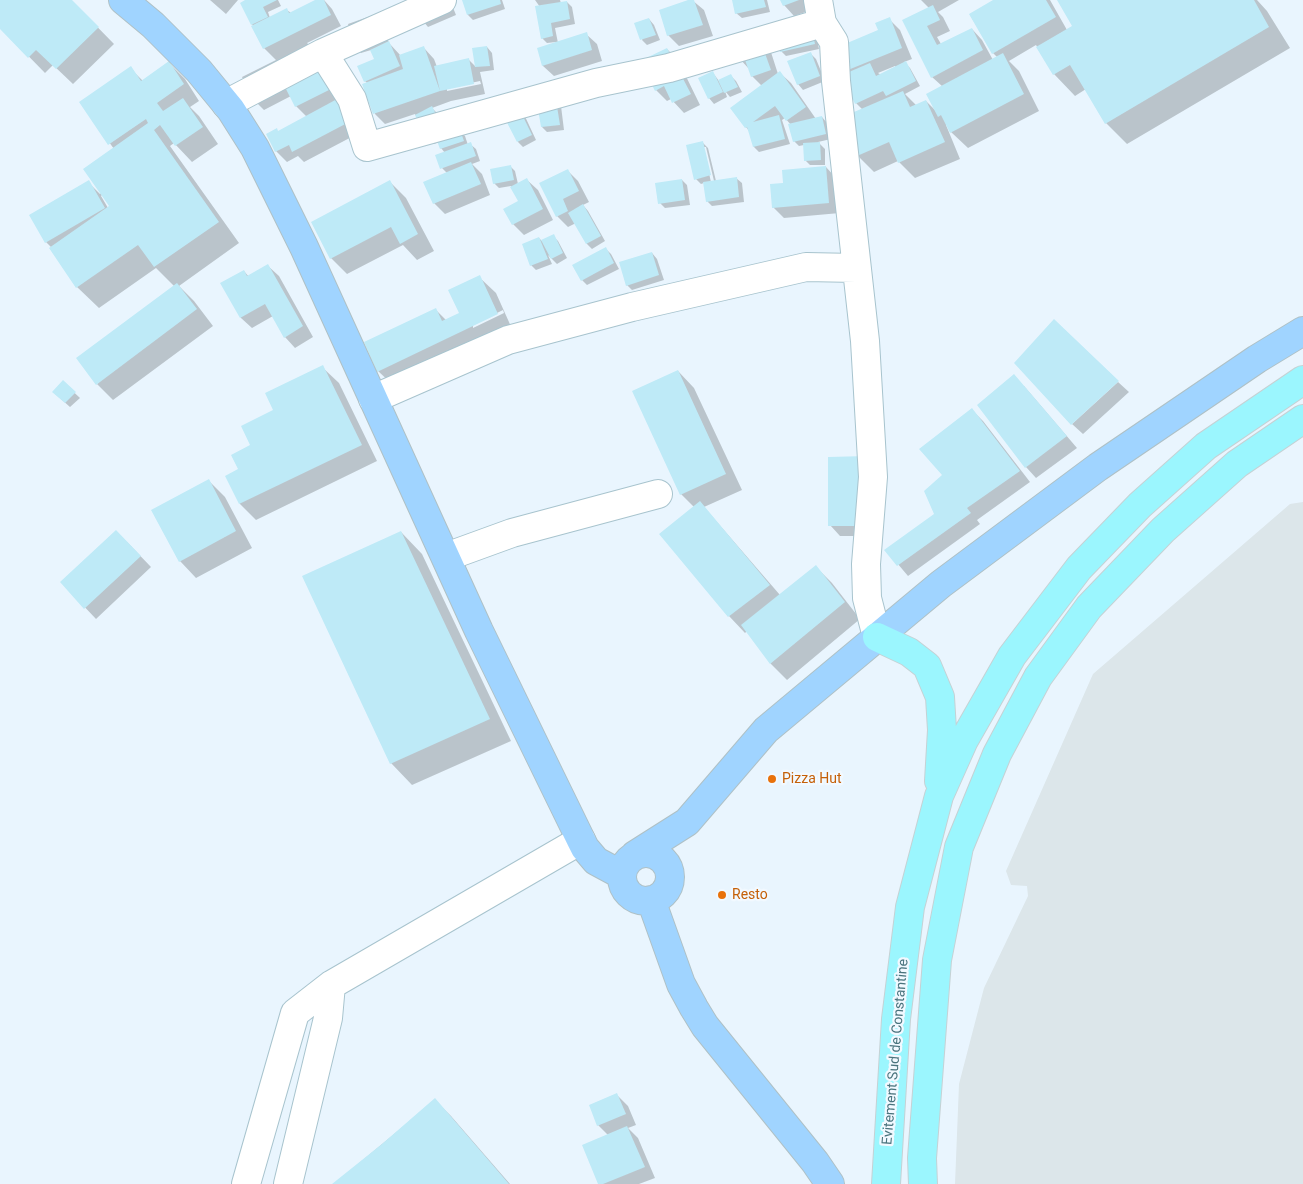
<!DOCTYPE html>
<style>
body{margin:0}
canvas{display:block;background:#e9f5fe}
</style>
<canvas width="1303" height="1184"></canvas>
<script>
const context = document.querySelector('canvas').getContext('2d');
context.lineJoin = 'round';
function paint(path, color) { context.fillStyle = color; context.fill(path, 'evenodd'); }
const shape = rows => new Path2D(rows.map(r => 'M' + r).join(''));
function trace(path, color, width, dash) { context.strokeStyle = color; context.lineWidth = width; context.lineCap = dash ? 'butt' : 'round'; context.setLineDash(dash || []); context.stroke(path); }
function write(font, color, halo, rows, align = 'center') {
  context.font = font + ' Roboto,sans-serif'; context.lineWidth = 4.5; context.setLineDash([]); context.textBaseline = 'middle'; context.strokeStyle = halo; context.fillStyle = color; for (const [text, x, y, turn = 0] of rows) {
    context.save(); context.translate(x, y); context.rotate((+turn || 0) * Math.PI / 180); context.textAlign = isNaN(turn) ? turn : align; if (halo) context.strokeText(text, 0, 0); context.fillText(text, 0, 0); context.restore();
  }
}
const industrial = shape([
 [1303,502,1303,1184,955,1184,959,1084,984,988,1028,896,1027,886,1011,885,1006,871,1093,674,1290,504]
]);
const shadow = shape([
 [0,0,71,0,114,44,73,84,53,65,45,73,0,27],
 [210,0,238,0,226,14],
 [248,0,278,0,281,6,268,12,270,18,287,10,291,13,317,0,324,0,332,9,341,26,307,43,319,54,361,132,304,162,298,156,287,162,276,151,279,132,307,117,296,106,291,96,264,110,253,99,242,77,276,60,264,48,252,24],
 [408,0,450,0,456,15,428,27,423,21,383,25,389,43,401,56,424,48,434,59,437,67,468,59,476,67,474,49,487,47,492,53,494,70,480,72,485,94,451,101,432,108,437,113,448,135,460,131,465,136,468,145,470,144,476,149,480,161,472,164,482,174,490,195,445,214,434,203,447,173,442,168,445,153,441,148,439,142,434,144,428,139,415,114,385,124,375,114,364,84,367,83,365,81,376,59,371,50,361,53,356,48,348,24,376,14,383,21,380,13],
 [480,81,481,84,447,91,447,88],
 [463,0,502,0,505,9,473,20,468,15],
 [535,0,560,0,561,3,567,2,572,7,575,24,555,28,558,43,586,34,597,44,602,61,554,76,543,66,538,49,557,43,556,42,547,43,542,38,540,7],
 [692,0,704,10,713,36,679,46,668,35],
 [734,0,767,0,770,12,742,18,736,13],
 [782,0,817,0,820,7,794,16,784,5],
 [921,0,959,0,938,12,943,17,950,31,937,37,941,44,972,29,982,40,993,60,997,57,993,53,970,15,996,0,1050,0,1067,30,1073,26,1058,0,1257,0,1267,11,1290,48,1127,144,1106,123,1086,89,1075,96,1054,74,1036,45,1009,61,1019,71,1039,111,968,148,951,132,948,124,946,125,960,159,915,178,898,161,874,172,858,156,863,110,856,103,844,71,889,19,900,30,912,59,904,62,910,68,920,86,905,94,917,106,926,101,935,110,942,86,932,77,904,21,929,8],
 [895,66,896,68,881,75,878,73],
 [649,19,654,25,660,40,647,45,642,40],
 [816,34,819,49,786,56,781,51],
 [769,46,778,74,780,73,791,83,816,119,822,117,827,123,831,139,818,142,825,149,825,165,810,165,805,160,804,145,799,146,794,141,791,125,785,118,782,120,790,144,759,152,754,147,749,131,732,108,762,86,752,76,750,70,739,58],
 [667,49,678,60,700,105,684,113,671,99,667,101,656,90],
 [811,54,816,59,825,81,803,90,798,84],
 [169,63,185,79,199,101,190,107,199,116,218,144,192,162,174,143,170,146,239,243,179,286,194,301,213,326,113,400,97,384,175,287,156,268,99,308,77,287,52,248,46,242,31,216,88,182,100,194,101,193,114,149,81,103,130,68,143,81],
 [103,194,111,206,108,208,101,196],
 [713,73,719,81,731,76,736,81,742,92,730,97,725,91,727,97,714,104,709,98],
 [538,104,561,106,564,130,547,132,542,127],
 [522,110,536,140,523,147,518,142],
 [703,143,708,148,716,181,736,178,742,183,744,202,712,206,707,201,704,183,701,184,696,179],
 [703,147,706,147,714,181,711,182],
 [510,166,515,171,518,184,527,180,538,190,553,220,524,235,513,224,520,202,511,186,499,188,494,183],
 [826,167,836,178,840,213,784,218,773,207,785,184],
 [567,170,578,181,589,202,583,205,588,211,605,241,592,249,587,244,576,223,568,227,557,216],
 [682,180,687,185,690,205,665,208,660,203],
 [390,182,406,198,434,251,417,260,403,245,347,274,331,258],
 [553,236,558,241,567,258,557,264,548,255,552,264,536,270,531,265,539,238,542,241],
 [606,249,611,254,619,269,587,285,582,280],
 [652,253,657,259,664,280,632,290,627,285],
 [268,266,279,276,313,337,295,348,285,337,273,316,252,328,241,318,222,284,244,271,249,277],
 [479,277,496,293,513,331,395,387,378,371,436,310,446,320,461,313],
 [503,310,504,313,473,328,473,325],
 [322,367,339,383,377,461,256,520,240,504,227,476,240,470,275,411],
 [678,371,694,388,742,490,704,507,780,595,816,567,832,583,860,619,787,680,771,664,747,631,745,633,729,616,694,507,681,494],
 [63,382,80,398,70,407,53,392],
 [1118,382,1129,392,1083,434,1072,424],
 [1024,386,1077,448,1036,478,1026,467],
 [972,410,983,421,1030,482,977,520,980,524,908,576,886,550,936,514,943,475],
 [829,458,876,536,840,536,830,525],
 [209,481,225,497,252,548,196,578,180,561],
 [401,532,422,554,511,741,412,785,391,763],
 [127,542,151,567,96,619,61,582],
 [617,1095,628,1106,636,1125,628,1128,638,1138,655,1178,639,1184,600,1184,608,1135,598,1125],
 [435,1100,451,1116,510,1184,334,1184]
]);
const building = shape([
 [0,0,72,0,99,27,56,69,36,50,28,58,0,29],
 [245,0,277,0,263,7,268,17,251,25,240,3],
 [315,0,324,0,331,15,263,49,251,26,287,8,289,13],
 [462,0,500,0,501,4,467,15],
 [688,0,694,0,703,25,667,36,659,10],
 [732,0,764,0,766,7,735,14],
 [780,0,799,0,783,6],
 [993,0,1046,0,1056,17,992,54,969,14],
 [1057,0,1254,0,1269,27,1105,124,1070,65,1053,75,1036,47,1072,26],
 [567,1,570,19,551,23,553,36,541,39,535,6],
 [933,5,940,20,927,26,937,45,972,28,983,50,931,78,902,20],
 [890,17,902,48,843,72,833,49,878,30,875,23],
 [649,18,656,35,640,40,634,23],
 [811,27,815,44,780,52,776,36],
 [587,32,592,50,542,66,537,48],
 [758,34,771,70,751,77,744,57],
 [389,41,400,66,364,82,357,66,374,59,370,50],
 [424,46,440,91,373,114,362,84,403,69,399,55],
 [487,46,490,66,475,67,472,48],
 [667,48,691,94,672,103,664,86,655,91,640,61],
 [811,52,820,76,797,85,787,61],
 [1003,53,1024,94,950,133,941,115,938,117,926,94],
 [469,58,474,84,440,91,434,66],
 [169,61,184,84,157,103,163,111,183,98,203,127,175,146,160,125,154,130,219,222,154,267,138,245,76,288,49,248,109,206,83,169,148,123,146,119,108,145,79,102,131,66,141,81],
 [906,61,916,81,886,96,883,91,855,104,842,75,870,63,876,76],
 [321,69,331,89,295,107,285,87],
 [713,71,723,92,708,99,698,78],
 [780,71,806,107,786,121,775,106,753,122,779,115,785,139,753,147,747,127,745,128,730,108],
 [731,74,738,87,724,93,718,80],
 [903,91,910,107,926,100,945,142,898,163,889,142,857,156,840,118],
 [339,98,351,121,292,152,289,145,275,152,266,134,277,128,278,131],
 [556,100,560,125,541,127,537,103],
 [517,104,532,135,517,142,501,111],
 [432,106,444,131,427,140,415,115],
 [822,116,826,134,793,142,788,124],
 [460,130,464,141,440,149,436,138],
 [703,141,711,175,694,180,686,145],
 [471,142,476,156,440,169,435,155],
 [820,142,821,160,804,161,803,143],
 [471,162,481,184,433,204,423,182],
 [511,165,514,180,493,184,490,169],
 [826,166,829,203,772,208,770,184,783,183,782,170],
 [568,169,579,191,563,199,568,211,556,217,539,183],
 [737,177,739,197,706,202,703,182],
 [527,178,543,209,512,225,503,209,518,201,510,187],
 [682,179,685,200,658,204,655,183],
 [89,180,105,208,45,243,29,215],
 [390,180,418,234,400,244,391,227,330,259,311,222],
 [583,204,601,236,586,244,568,213],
 [554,234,563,253,551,259,541,240],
 [539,237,548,259,530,266,522,244],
 [606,247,614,263,581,281,572,265],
 [652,252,659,275,626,286,619,262],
 [268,264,303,326,284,338,265,304,240,318,220,283,244,270,247,276],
 [480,275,498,314,377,372,364,342,436,308,442,321,459,313,448,290],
 [177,283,197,309,96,385,76,358],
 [1054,319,1119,381,1071,425,1014,363],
 [323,365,362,445,239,504,225,476,238,469,231,455,250,445,241,426,273,410,265,393],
 [678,370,726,474,680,495,632,391],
 [1014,374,1067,436,1025,468,977,405],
 [63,380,76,392,65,403,52,392],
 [972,408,1020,471,967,508,971,513,897,566,884,550,934,514,924,491,942,475,919,449],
 [867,456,866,526,828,526,828,457],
 [209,479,236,531,179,562,151,510],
 [700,501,770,585,728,617,659,534],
 [116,530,141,556,84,609,60,582],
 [401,531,490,719,390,764,302,576],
 [816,565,845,602,770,664,741,625],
 [617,1093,626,1114,597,1126,589,1105],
 [435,1098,509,1184,332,1184,382,1144],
 [627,1126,645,1167,603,1184,598,1184,582,1145]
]);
const minor = shape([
 [818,0,822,23,834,42,836,81,865,341,873,477,866,564,867,598,877,637],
 [323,53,352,99,367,147,596,83,669,68,822,23],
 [226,104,323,53,442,0],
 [373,399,508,340,632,307,806,267,856,268],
 [446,557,512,533,658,494],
 [246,1184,295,1013,331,985,581,840],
 [288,1184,328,1018,331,985]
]);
const major = shape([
 [123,0,153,25,199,71,231,110,255,148,304,247,479,631,581,840,585,848,596,861,622,875],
 '622 877a24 24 0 1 1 48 0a24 24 0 1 1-48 0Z',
 [635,855,687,822,766,730,941,584,1098,467,1257,359,1303,331],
 [651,900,681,984,694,1008,705,1026,815,1162,830,1184]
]);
const highway = shape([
 [877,637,909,652,927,666,940,697,942,730,939,781],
 [886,1184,896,1019,910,907,939,796,964,740,1012,656,1079,568,1140,505,1206,446,1303,380],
 [923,1184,922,1158,937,960,959,847,997,754,1038,677,1089,607,1163,530,1237,464,1303,419]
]);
const markers = [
 [772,779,5,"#e8710a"],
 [722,895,5,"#e8710a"]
];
const foodNames = [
 ["Pizza Hut",782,779],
 ["Resto",732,895]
];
const streetNames = [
 ["Evitement Sud de Constantine",896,1052,-85]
];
paint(industrial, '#dce6ea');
paint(shadow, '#0003');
paint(building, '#beeaf7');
trace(minor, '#a8c4ce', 30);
trace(major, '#afc1c6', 30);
trace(highway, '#c5d2d5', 30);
trace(minor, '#fff', 28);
trace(major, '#a0d4ff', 28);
trace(highway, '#9bf6fe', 28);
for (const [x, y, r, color] of markers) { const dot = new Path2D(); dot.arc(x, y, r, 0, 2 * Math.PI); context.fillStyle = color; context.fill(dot); trace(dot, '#f2f9ff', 2); }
write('14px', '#c56008', '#f2f9ff', foodNames, 'left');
write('14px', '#49737d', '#f2f9ff', streetNames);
</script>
